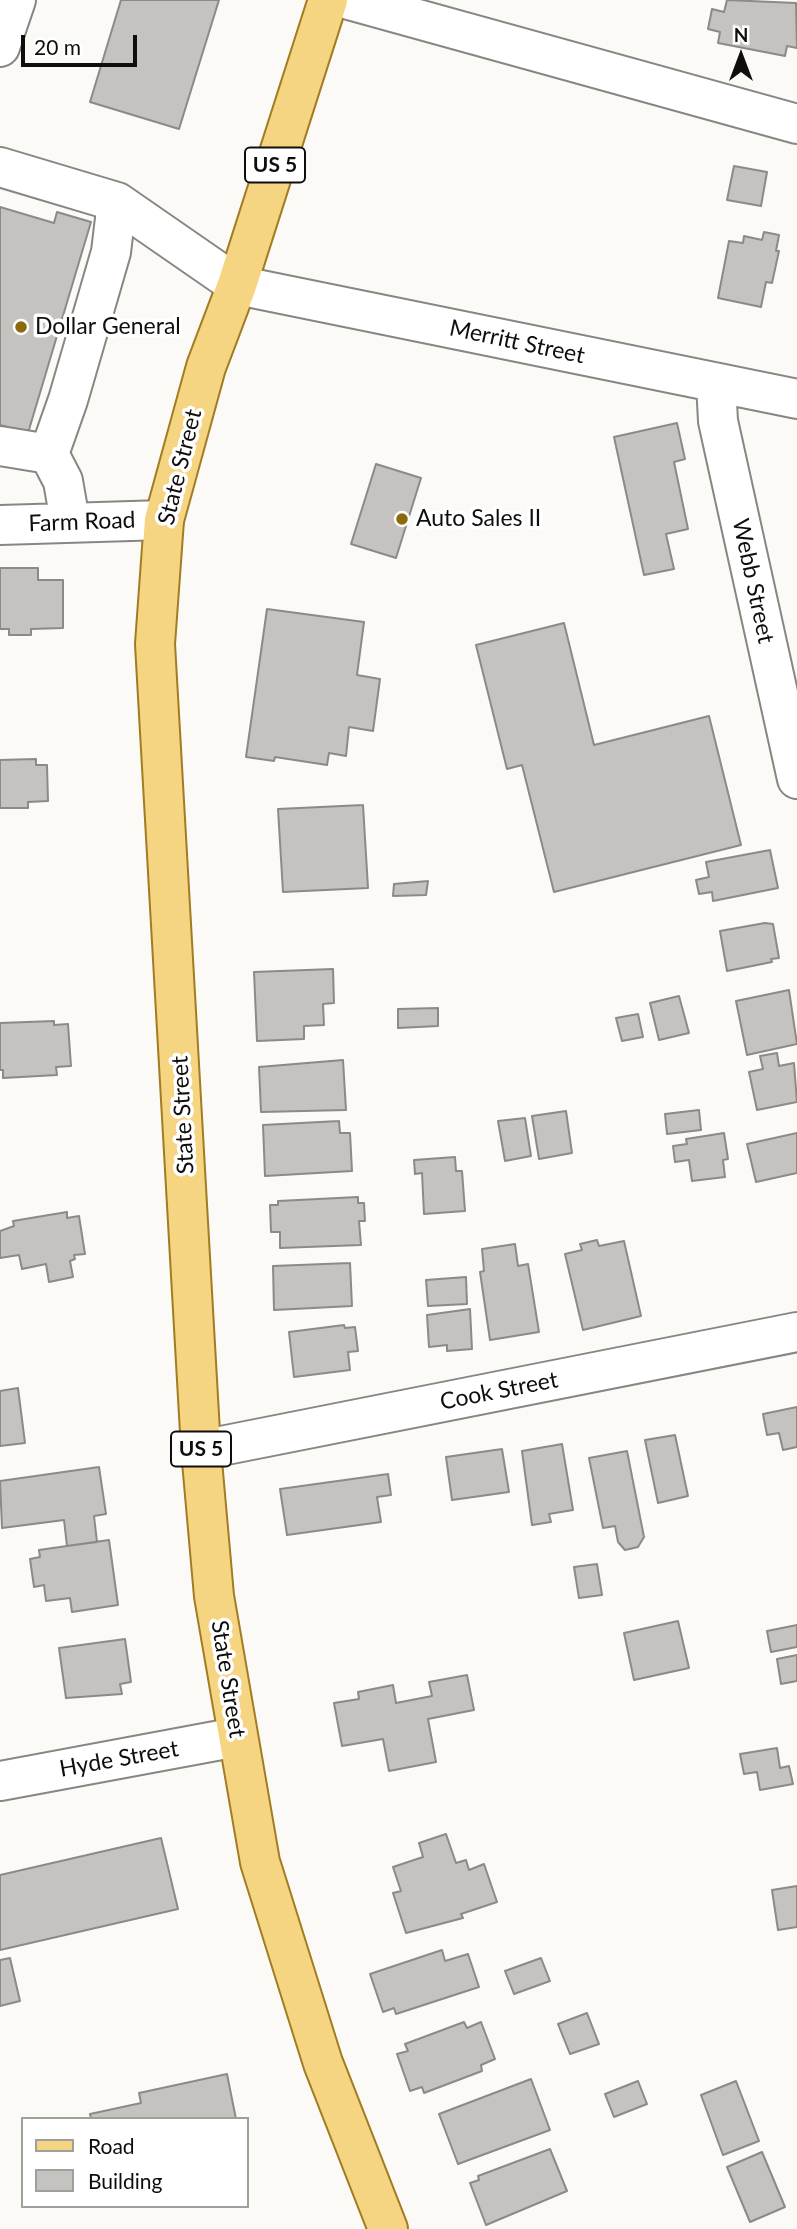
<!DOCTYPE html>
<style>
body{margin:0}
#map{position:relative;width:797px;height:2229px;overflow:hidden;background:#fbfaf6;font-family:Lato,sans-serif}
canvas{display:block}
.legend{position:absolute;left:21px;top:2117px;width:228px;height:91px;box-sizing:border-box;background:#fff;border:2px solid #9f9f9e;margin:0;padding:9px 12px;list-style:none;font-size:21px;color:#0f0e0d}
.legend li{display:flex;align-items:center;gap:14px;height:35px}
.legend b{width:35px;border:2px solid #9f9f9e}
.north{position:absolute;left:706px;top:21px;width:70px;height:70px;-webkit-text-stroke:5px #fff;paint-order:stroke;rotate:0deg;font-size:19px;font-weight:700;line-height:28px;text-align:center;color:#0f0e0d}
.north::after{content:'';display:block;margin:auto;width:24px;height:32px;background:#0f0e0d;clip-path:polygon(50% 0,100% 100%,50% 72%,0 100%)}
.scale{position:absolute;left:21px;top:35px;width:116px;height:32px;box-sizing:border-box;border:4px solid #0f0e0d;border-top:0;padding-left:9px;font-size:21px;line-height:24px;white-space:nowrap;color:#0f0e0d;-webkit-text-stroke:5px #fff;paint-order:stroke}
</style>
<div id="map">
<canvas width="797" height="2229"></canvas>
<ul class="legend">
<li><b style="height:9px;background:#f5d482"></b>Road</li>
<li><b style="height:19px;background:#c4c3c0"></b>Building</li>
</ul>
<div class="north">N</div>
<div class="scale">20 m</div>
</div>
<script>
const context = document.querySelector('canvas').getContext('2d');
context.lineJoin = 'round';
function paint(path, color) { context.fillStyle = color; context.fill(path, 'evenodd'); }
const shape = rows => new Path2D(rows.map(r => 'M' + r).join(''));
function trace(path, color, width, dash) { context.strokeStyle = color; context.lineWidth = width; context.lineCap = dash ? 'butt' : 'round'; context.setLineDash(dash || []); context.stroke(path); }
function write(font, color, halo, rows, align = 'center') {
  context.font = font + ' Lato,sans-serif'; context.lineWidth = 7; context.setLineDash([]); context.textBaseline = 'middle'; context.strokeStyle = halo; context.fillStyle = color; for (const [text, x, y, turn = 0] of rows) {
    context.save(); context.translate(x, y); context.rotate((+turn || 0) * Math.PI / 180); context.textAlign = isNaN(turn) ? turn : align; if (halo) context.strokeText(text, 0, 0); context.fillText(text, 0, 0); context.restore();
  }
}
const building = shape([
 [121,0,219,0,179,129,90,102,121,0],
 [727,0,796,3,797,48,787,46,785,56,718,43,720,32,708,29,712,9,724,12,727,0],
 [734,166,767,172,761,206,727,200,734,166],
 [0,207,54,223,57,212,91,222,28,433,0,425,0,207],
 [764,232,779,235,776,251,779,251,772,283,766,282,761,307,718,298,729,241,743,243,744,236,762,240,764,232],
 [677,423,685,459,674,462,688,529,666,534,674,569,644,575,614,437,677,423],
 [376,464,421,478,396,558,351,544,376,464],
 [0,568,38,568,38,580,63,580,63,628,31,629,31,635,9,635,9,629,0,629,0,568],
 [267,609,364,622,357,675,380,679,373,731,349,727,346,756,329,753,327,765,275,757,274,761,246,757,267,609],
 [564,623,594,745,709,716,741,845,554,892,522,765,507,769,476,645,564,623],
 [36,759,36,765,47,765,48,801,28,802,28,808,0,808,0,760,36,759],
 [363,805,368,888,283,892,278,809,363,805],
 [770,850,778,888,713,901,712,892,699,894,696,880,709,877,706,862,770,850],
 [428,881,426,895,393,896,394,884,428,881],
 [765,923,773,924,779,958,771,959,772,962,727,971,720,931,765,923],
 [333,969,334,1003,323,1004,324,1025,304,1026,304,1039,257,1041,254,972,333,969],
 [789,990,797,1044,747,1055,736,1001,789,990],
 [679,996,689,1033,659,1040,650,1003,679,996],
 [438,1008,438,1026,398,1028,398,1009,438,1008],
 [638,1014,643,1037,622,1041,616,1018,638,1014],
 [54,1021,54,1025,68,1024,71,1066,56,1067,57,1075,3,1078,3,1070,0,1070,0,1023,54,1021],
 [777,1053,779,1066,794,1063,797,1102,757,1110,749,1072,763,1069,760,1056,777,1053],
 [343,1060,346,1110,261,1112,259,1067,343,1060],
 [699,1110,701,1130,667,1134,665,1114,699,1110],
 [566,1111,572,1153,539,1159,532,1116,566,1111],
 [525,1118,531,1156,505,1161,498,1121,525,1118],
 [339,1121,340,1133,350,1133,352,1171,265,1176,263,1125,339,1121],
 [724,1133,728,1159,723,1160,725,1177,692,1181,689,1160,675,1162,673,1146,687,1144,686,1139,724,1133],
 [797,1133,797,1173,756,1182,747,1144,797,1133],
 [455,1157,456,1171,462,1171,465,1211,424,1214,422,1173,415,1174,414,1160,455,1157],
 [358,1197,358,1203,364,1203,365,1221,359,1221,361,1245,280,1248,280,1232,271,1232,270,1205,278,1205,278,1201,358,1197],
 [67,1212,67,1218,79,1216,85,1254,74,1255,75,1259,70,1261,73,1277,49,1282,46,1264,22,1269,19,1255,0,1258,0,1231,14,1226,13,1221,67,1212],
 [597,1240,599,1246,624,1241,641,1316,583,1330,565,1254,582,1250,580,1244,597,1240],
 [515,1244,518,1266,528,1264,539,1332,490,1340,480,1272,484,1271,482,1249,515,1244],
 [350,1263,352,1306,274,1310,273,1266,350,1263],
 [466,1277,467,1304,428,1306,426,1280,466,1277],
 [470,1309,472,1349,447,1351,447,1345,429,1347,427,1315,470,1309],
 [344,1325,345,1328,355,1327,358,1351,348,1352,350,1370,294,1377,289,1332,344,1325],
 [18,1388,25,1443,0,1446,0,1391,18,1388],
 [797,1407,797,1447,783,1450,779,1433,767,1435,763,1414,797,1407],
 [675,1435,688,1496,658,1503,645,1440,675,1435],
 [562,1444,573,1510,549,1514,551,1522,532,1525,522,1451,562,1444],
 [502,1449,509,1492,452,1500,446,1457,502,1449],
 [627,1451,644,1537,638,1547,625,1550,618,1542,615,1526,603,1528,589,1458,627,1451],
 [99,1467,106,1514,94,1516,97,1542,67,1546,64,1520,2,1528,0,1481,99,1467],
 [388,1474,391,1495,377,1497,381,1522,287,1535,280,1489,388,1474],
 [109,1540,118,1605,72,1612,70,1598,46,1601,44,1585,34,1587,30,1559,40,1557,39,1550,109,1540],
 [597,1564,602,1595,579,1598,574,1567,597,1564],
 [678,1621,689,1668,634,1680,624,1633,678,1621],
 [797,1625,797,1647,771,1652,767,1631,797,1625],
 [125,1639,131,1682,120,1684,122,1694,66,1698,59,1648,125,1639],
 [797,1655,797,1681,781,1684,777,1659,797,1655],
 [467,1675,474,1710,428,1719,436,1762,389,1771,383,1739,342,1746,334,1703,359,1699,358,1692,393,1685,396,1703,432,1696,429,1682,467,1675],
 [777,1748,780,1768,789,1766,793,1784,760,1790,757,1772,744,1774,740,1754,777,1748],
 [446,1834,456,1863,466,1860,469,1870,484,1864,497,1902,461,1914,463,1918,406,1933,393,1893,401,1891,393,1867,423,1857,419,1843,446,1834],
 [161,1838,178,1909,0,1950,0,1875,161,1838],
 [797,1886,797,1927,778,1930,772,1890,797,1886],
 [442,1950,445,1961,468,1954,479,1987,396,2014,394,2008,383,2012,370,1974,442,1950],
 [10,1958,20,2001,0,2006,0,1960,10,1958],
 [541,1958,550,1981,514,1994,505,1971,541,1958],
 [587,2013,599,2044,570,2054,558,2024,587,2013],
 [464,2022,467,2028,481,2022,495,2059,481,2065,482,2071,424,2093,422,2087,410,2091,397,2054,408,2051,405,2044,464,2022],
 [227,2074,236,2119,91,2119,90,2114,141,2103,139,2093,227,2074],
 [531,2079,550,2130,458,2164,439,2114,531,2079],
 [638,2081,647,2104,614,2117,605,2094,638,2081],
 [736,2081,759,2141,723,2155,701,2095,736,2081],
 [550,2149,567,2191,486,2225,470,2183,479,2180,478,2176,550,2149],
 [762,2152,785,2207,750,2222,727,2167,762,2152]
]);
const minor = shape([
 [349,0,797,124],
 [0,47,16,0],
 [0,167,117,202,111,252,68,400,49,454,0,446],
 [117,202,237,285,797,399],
 [716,383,718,421,797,779],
 [49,454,63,481,70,521],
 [0,525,164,520],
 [201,1450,797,1332],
 [0,1781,237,1737]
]);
const major = shape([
 [328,0,237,285,206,367,164,520,155,644,201,1450,214,1596,260,1862,323,2063,388,2229]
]);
const markers = [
 [21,327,7,"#8c690a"],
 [402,519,7,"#8c690a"]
];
const shields = [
 [275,165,60],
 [201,1449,60]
];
const shieldNames = [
 ["US 5",275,165],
 ["US 5",201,1449]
];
const poiNames = [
 ["Dollar General",35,327],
 ["Auto Sales II",416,519]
];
const streetNames = [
 ["Merritt Street",517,342,12],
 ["State Street",180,467,-76],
 ["Farm Road",82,522,-2],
 ["Webb Street",753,581,78],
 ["State Street",183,1115,-93],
 ["Cook Street",499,1391,-11],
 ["State Street",228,1679,81],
 ["Hyde Street",119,1759,-10]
];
paint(building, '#c4c3c0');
trace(building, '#8b8a87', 2);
trace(minor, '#878683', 42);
trace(major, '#a17c22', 42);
trace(minor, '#fff', 38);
trace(major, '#f5d482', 38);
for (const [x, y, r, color] of markers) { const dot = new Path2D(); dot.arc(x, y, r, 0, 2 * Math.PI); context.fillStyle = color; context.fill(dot); trace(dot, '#fff', 2.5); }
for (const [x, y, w] of shields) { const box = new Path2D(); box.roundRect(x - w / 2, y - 17.5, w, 35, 5); context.fillStyle = '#fff'; context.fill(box); trace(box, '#0f0e0d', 2); }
write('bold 21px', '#0f0e0d', null, shieldNames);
write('23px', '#0f0e0d', '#fff', poiNames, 'left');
write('23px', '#0f0e0d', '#fff', streetNames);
</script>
